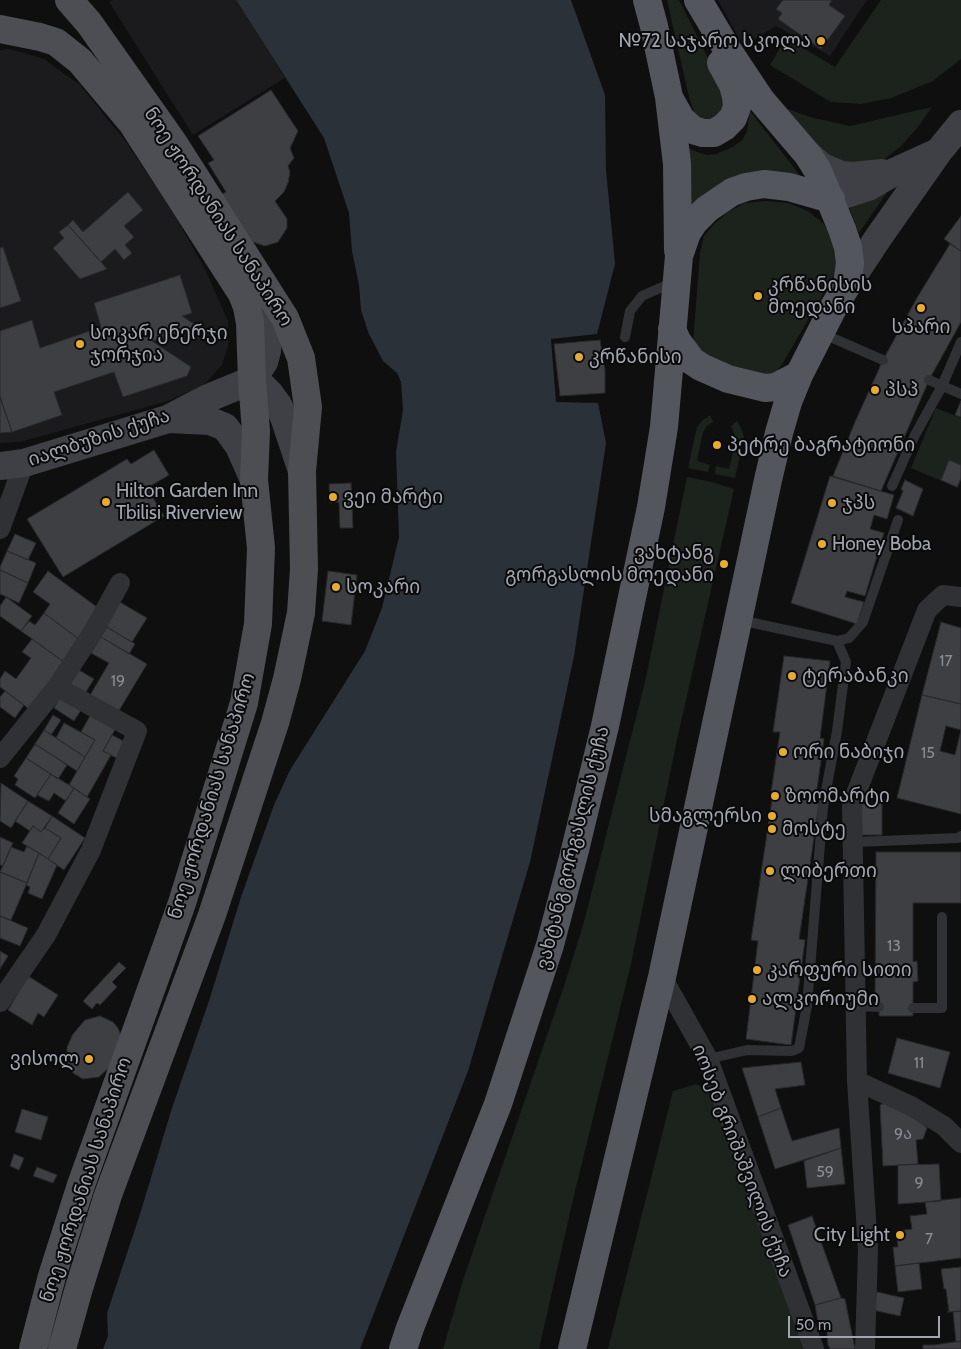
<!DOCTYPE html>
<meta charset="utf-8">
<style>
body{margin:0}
#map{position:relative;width:961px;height:1349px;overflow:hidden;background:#0f0f10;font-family:Cabin,sans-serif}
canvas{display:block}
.scale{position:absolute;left:788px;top:1316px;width:152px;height:22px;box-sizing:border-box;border:2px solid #a1a5b0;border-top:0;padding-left:6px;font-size:15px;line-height:18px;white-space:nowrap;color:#a1a5b0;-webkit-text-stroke:4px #0a0a0b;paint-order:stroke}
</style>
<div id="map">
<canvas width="961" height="1349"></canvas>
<div class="scale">50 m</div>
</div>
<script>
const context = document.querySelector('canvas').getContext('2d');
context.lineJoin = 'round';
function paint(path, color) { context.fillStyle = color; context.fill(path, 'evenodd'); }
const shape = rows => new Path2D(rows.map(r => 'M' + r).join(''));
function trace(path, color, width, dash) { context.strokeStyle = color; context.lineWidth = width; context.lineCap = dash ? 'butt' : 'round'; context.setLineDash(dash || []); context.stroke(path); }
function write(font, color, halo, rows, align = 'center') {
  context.font = font + ' Cabin,"Noto Sans Georgian",sans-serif'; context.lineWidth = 4; context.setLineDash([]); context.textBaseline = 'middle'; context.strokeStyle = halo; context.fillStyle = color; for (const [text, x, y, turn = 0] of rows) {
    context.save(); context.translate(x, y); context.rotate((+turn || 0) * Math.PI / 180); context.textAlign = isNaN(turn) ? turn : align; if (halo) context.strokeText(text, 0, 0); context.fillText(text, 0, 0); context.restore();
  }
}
const built = shape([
 [113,0,236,0,285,78,193,135,109,2],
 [718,0,867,0,830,56,776,26,743,46],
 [10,49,44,59,80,85,127,143,174,214,206,271,228,321,228,346,222,365,205,384,168,401,20,442,0,443,0,50]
]);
const green = shape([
 [667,0,679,0,723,88,724,108,717,117,704,121,695,115,689,97],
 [881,0,961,0,961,59,933,81,891,98,861,104,831,102,770,65,786,38,835,67],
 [782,107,810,117,850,126,932,107,918,127,900,147,882,161,833,166],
 [750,111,805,182,747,175,735,176,723,181,691,209,684,145,694,151,707,155,716,154,733,147,742,140,747,132],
 [899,175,859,233,847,202],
 [766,201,788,203,808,211,824,224,835,241,838,268,783,363,776,373,764,378,746,373,701,354,693,343,700,253,704,236,714,224,728,212,745,203],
 [936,408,961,418,961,480,958,488,911,468],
 [710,415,713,422,707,426,703,432,697,461,710,465,708,472,688,468,697,427,703,420],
 [737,421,741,428,744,437,735,478,715,474,716,466,729,469,736,438,731,426],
 [687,477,712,482,734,489,678,735,631,964,574,1195,539,1349,443,1349,463,1280,565,983,584,922,645,682],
 [696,1084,713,1093,803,1349,608,1349,673,1091]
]);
const water = shape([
 [236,0,571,0,605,95,606,170,615,264,597,334,551,339,556,402,598,403,606,443,574,656,530,862,468,1071,360,1349,103,1349,108,1336,107,1313,140,1214,172,1108,209,1001,241,897,274,805,290,770,365,651,382,608,399,537,396,452,403,410,401,382,397,373,383,361,368,332,361,310,359,285,352,251,349,213,324,138]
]);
const building = shape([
 [783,0,832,0,829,5,845,16,821,49,778,19,782,13,776,9,783,0],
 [271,90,298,131,290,148,294,158,288,166,290,172,288,183,284,192,275,201,287,219,287,228,278,242,265,246,253,242,222,194,226,192,208,163,214,160,198,136,271,90],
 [128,192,143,210,124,226,134,237,125,245,132,253,124,260,115,249,101,262,68,225,73,220,83,232,128,192],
 [961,216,961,251,944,239,961,216],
 [68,225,101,262,107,269,80,279,53,248,64,238,59,232,68,225],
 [950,244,961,251,961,322,929,380,881,491,833,476,855,422,883,360,918,296,950,244],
 [3,247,21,301,0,308,0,248,3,247],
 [180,275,192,313,182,316,197,326,152,341,191,367,187,376,123,397,114,372,54,392,62,415,12,432,0,397,0,331,32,320,40,348,101,327,94,303,180,275],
 [600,340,605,370,605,393,560,396,554,344,600,340],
 [0,397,12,432,0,433,0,397],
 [961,401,961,417,955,415,961,401],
 [154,450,169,475,147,488,164,516,63,577,27,519,127,459,131,464,154,450],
 [949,460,961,465,961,478,957,487,941,480,949,460],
 [830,476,894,495,887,519,874,515,870,529,884,533,865,596,847,591,845,597,864,602,857,624,791,603,830,476],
 [905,480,923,489,913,516,896,508,903,491,901,489,905,480],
 [351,483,353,528,340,528,339,502,330,503,329,484,351,483],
 [15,534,36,543,28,560,7,551,15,534],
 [7,551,36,563,28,583,0,570,0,567,7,551],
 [0,570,28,583,19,603,0,594,0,570],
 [48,571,101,610,80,640,44,613,50,604,33,592,48,571],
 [328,571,357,575,351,625,322,621,328,571],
 [6,597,32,616,21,631,0,616,0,606,6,597],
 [118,601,147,618,132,642,103,625,118,601],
 [44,613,80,640,64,662,21,631,29,621,35,625,44,613],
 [941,622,961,628,961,704,922,695,941,622],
 [107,627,135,644,129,654,101,637,107,627],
 [101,637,147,664,117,714,89,697,109,663,91,653,101,637],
 [32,639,64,662,29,709,0,687,0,679,5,671,16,679,31,658,22,652,32,639],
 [784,656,830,661,820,738,824,739,815,803,819,804,799,939,805,940,791,1045,746,1039,758,941,751,940,772,800,770,799,780,732,773,732,784,656],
 [79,670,94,679,84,695,69,686,79,670],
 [5,691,24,705,15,718,0,707,0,697,5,691],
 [62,694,83,707,74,721,54,708,62,694],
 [922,695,961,704,961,814,897,798,922,695],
 [946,726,961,730,955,755,940,751,946,726],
 [91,714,116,728,103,751,111,755,87,797,69,785,95,740,81,732,91,714],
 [53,715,61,720,51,735,44,730,53,715],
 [64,723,95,740,85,757,56,738,64,723],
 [44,730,85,757,77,771,35,744,44,730],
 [112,735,129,744,120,760,103,751,112,735],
 [35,744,67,765,58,779,26,758,35,744],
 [26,758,51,774,35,798,15,785,18,779,14,776,26,758],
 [51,774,74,788,66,801,54,793,49,801,37,795,51,774],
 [1,783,28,801,11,828,0,821,1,783],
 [74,788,90,799,74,824,58,813,74,788],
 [28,801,52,816,41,832,33,826,30,831,15,821,28,801],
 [882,803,882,835,858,835,857,804,882,803],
 [52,816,85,838,64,870,48,859,61,838,45,828,52,816],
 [33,826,41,832,45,828,61,838,48,859,22,843,33,826],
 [0,837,13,843,3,866,0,865,0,837],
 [27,846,39,853,27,883,0,872,11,847,24,852,27,846],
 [876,852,961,852,961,903,913,903,913,962,917,961,918,981,913,982,913,1016,879,1016,879,999,875,999,876,852],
 [39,853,57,865,42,899,28,893,30,887,26,885,39,853],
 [0,872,27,883,11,920,0,916,0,872],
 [0,916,28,928,20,946,0,938,0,916],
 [0,951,8,956,0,969,0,951],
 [119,962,126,968,112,982,117,987,100,1005,97,1003,92,1009,83,1001,119,962],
 [28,976,58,995,44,1017,38,1013,32,1025,8,1010,28,976],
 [100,1016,113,1022,118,1028,121,1036,113,1064,99,1077,83,1079,73,1073,67,1063,67,1047,73,1034,85,1020,100,1016],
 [897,1038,950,1052,940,1088,888,1073,897,1038],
 [801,1062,805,1085,775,1089,781,1108,758,1117,742,1068,801,1062],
 [891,1101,912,1115,927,1128,923,1139,916,1140,918,1164,883,1166,880,1105,891,1101],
 [781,1108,792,1141,839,1128,841,1148,775,1169,758,1117,781,1108],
 [22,1109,48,1117,41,1140,15,1132,22,1109],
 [841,1148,845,1184,807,1188,804,1161,841,1148],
 [14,1154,24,1158,19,1170,10,1166,14,1154],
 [939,1164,941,1201,898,1204,898,1165,939,1164],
 [37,1167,57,1175,53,1183,33,1176,37,1167],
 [961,1198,961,1258,895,1266,893,1247,898,1247,896,1231,912,1229,910,1216,927,1214,925,1202,961,1198],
 [812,1216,841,1298,815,1305,788,1225,812,1216],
 [919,1263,922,1289,898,1292,895,1266,919,1263],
 [961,1267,961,1311,947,1312,949,1312,946,1289,944,1289,941,1269,961,1267],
 [877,1292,904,1298,900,1316,873,1310,877,1292],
 [841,1298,845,1299,855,1349,830,1349,828,1345,826,1321,818,1322,815,1305,841,1298],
 [961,1311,961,1341,956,1342,953,1312,961,1311],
 [961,1341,961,1349,923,1349,923,1345,934,1345,961,1341]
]);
const service = shape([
 [821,333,883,360],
 [625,337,630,311,642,296,676,281],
 [929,380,961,394],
 [892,486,915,435,942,386,961,342],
 [739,620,837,641,849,638,863,622,898,520],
 [854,842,958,838,961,836],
 [856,1006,879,1007],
 [913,1008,942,1008,942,917],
 [708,1059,747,1050,792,1051,799,1048,807,1006,823,807,837,731,846,662,837,641]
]);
const minor = shape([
 [0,529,24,463],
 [0,758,57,687,93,632,120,583],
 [662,977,708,1059,814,1349],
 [0,1002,46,935,91,850,137,731,57,687],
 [857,1081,911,1106,944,1126,961,1143],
 [865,1349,868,1249,857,1081,852,804,927,610,943,595,961,597]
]);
const secondary = shape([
 [808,155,822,167,841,175,853,176,882,173],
 [831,199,868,187,894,172,938,152],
 [847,285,878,238,939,151,961,124],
 [252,380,261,385,270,394,278,405,284,417,302,471],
 [252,380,264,362,267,351,272,298],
 [168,419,210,421,225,427,239,446,254,480],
 [0,466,24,463,168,419,206,399,252,380]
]);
const primary = shape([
 [0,29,40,37,56,42,80,61,132,123,242,294,247,307,250,323,252,380,256,431,254,480,261,548,258,624,244,703,182,903,81,1185,52,1276,33,1349],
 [62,1349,79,1288,108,1195,212,915,275,723,287,679,301,613,304,569,302,471,308,407,301,358,285,318,173,142,89,23,69,0]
]);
const trunk = shape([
 [647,0,654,26,669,97,677,164,678,250],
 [671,101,681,119,693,130,703,133,714,133,724,127,733,118,737,107,736,96,733,85,721,63],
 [672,329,677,341,692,361,701,367,728,379,765,388,776,387,799,375],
 [403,1349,410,1328,498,1104,550,945,575,850,605,726,651,507,664,427,679,256,687,233,694,222,707,209,732,192,746,187,764,184,789,187,831,199],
 [572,1349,662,977,768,480,779,433,788,402,799,375,832,310,847,285,850,263,848,247,842,229,818,171,808,155,761,100,727,49,698,0]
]);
const markers = [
 [821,41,5,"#e6ac32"],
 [758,296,5,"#e6ac32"],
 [921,308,5,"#e6ac32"],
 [80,344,5,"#e6ac32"],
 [579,357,5,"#e6ac32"],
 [875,390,5,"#e6ac32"],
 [717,445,5,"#e6ac32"],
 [333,497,5,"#e6ac32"],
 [106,502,5,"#e6ac32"],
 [832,503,5,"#e6ac32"],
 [822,544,5,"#e6ac32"],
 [724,564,5,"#e6ac32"],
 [336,587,5,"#e6ac32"],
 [792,676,5,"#e6ac32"],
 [783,752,5,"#e6ac32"],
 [775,796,5,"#e6ac32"],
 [772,816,5,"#e6ac32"],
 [772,829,5,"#e6ac32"],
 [770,871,5,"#e6ac32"],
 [757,970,5,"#e6ac32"],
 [752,999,5,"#e6ac32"],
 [89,1059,5,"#e6ac32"],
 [900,1235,5,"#e6ac32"]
];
const numberNames = [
 ["17",946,661],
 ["19",118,681],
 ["15",928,753],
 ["13",894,946],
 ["11",919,1063],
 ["9ა",903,1134],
 ["59",825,1172],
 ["9",919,1183],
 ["7",929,1239]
];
const poiNames = [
 ["№72 საჯარო სკოლა",811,41,"right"],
 ["კრწანისის",768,285],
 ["მოედანი",768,307],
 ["სპარი",921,327,"center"],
 ["სოკარ ენერჯი",90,333],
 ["ჯორჯია",90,355],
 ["კრწანისი",589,357],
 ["პსპ",885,390],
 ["პეტრე ბაგრატიონი",727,445],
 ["Hilton Garden Inn",116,491],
 ["Tbilisi Riverview",116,513],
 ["ვეი მარტი",343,497],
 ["ჯპს",842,503],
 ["Honey Boba",832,544],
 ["ვახტანგ",714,553,"right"],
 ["გორგასლის მოედანი",714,575,"right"],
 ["სოკარი",346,587],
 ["ტერაბანკი",802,676],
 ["ორი ნაბიჯი",793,752],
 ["ზოომარტი",785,796],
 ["სმაგლერსი",762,816,"right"],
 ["მოსტე",782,829],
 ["ლიბერთი",780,871],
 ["კარფური სითი",767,970],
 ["ალკორიუმი",762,999],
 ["ვისოლ",79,1059,"right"],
 ["City Light",890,1235,"right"]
];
const streetNames = [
 ["ნოე ჟორდანიას სანაპირო",218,217,57],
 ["იალბუზის ქუჩა",99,438,-18],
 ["ნოე ჟორდანიას სანაპირო",212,796,-73],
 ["ვახტანგ გორგასლის ქუჩა",573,848,-76],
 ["იოსებ გრიშაშვილის ქუჩა",742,1161,69],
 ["ნოე ჟორდანიას სანაპირო",86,1180,-72]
];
paint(built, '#1b1b1d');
paint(green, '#1c231d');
paint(water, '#2a3138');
paint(building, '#3e3f43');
trace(building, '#29292c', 1);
trace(service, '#303135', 10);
trace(minor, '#303135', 20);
trace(secondary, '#3e4045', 28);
trace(primary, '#4c4e54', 28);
trace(trunk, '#54565d', 28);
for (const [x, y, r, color] of markers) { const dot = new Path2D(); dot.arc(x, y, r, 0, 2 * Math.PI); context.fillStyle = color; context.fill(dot); trace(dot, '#0a0a0b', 2); }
write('16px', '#888c95', null, numberNames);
write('19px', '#a1a5b0', '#0a0a0b', poiNames, 'left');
write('19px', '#a1a5b0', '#0a0a0b', streetNames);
</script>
